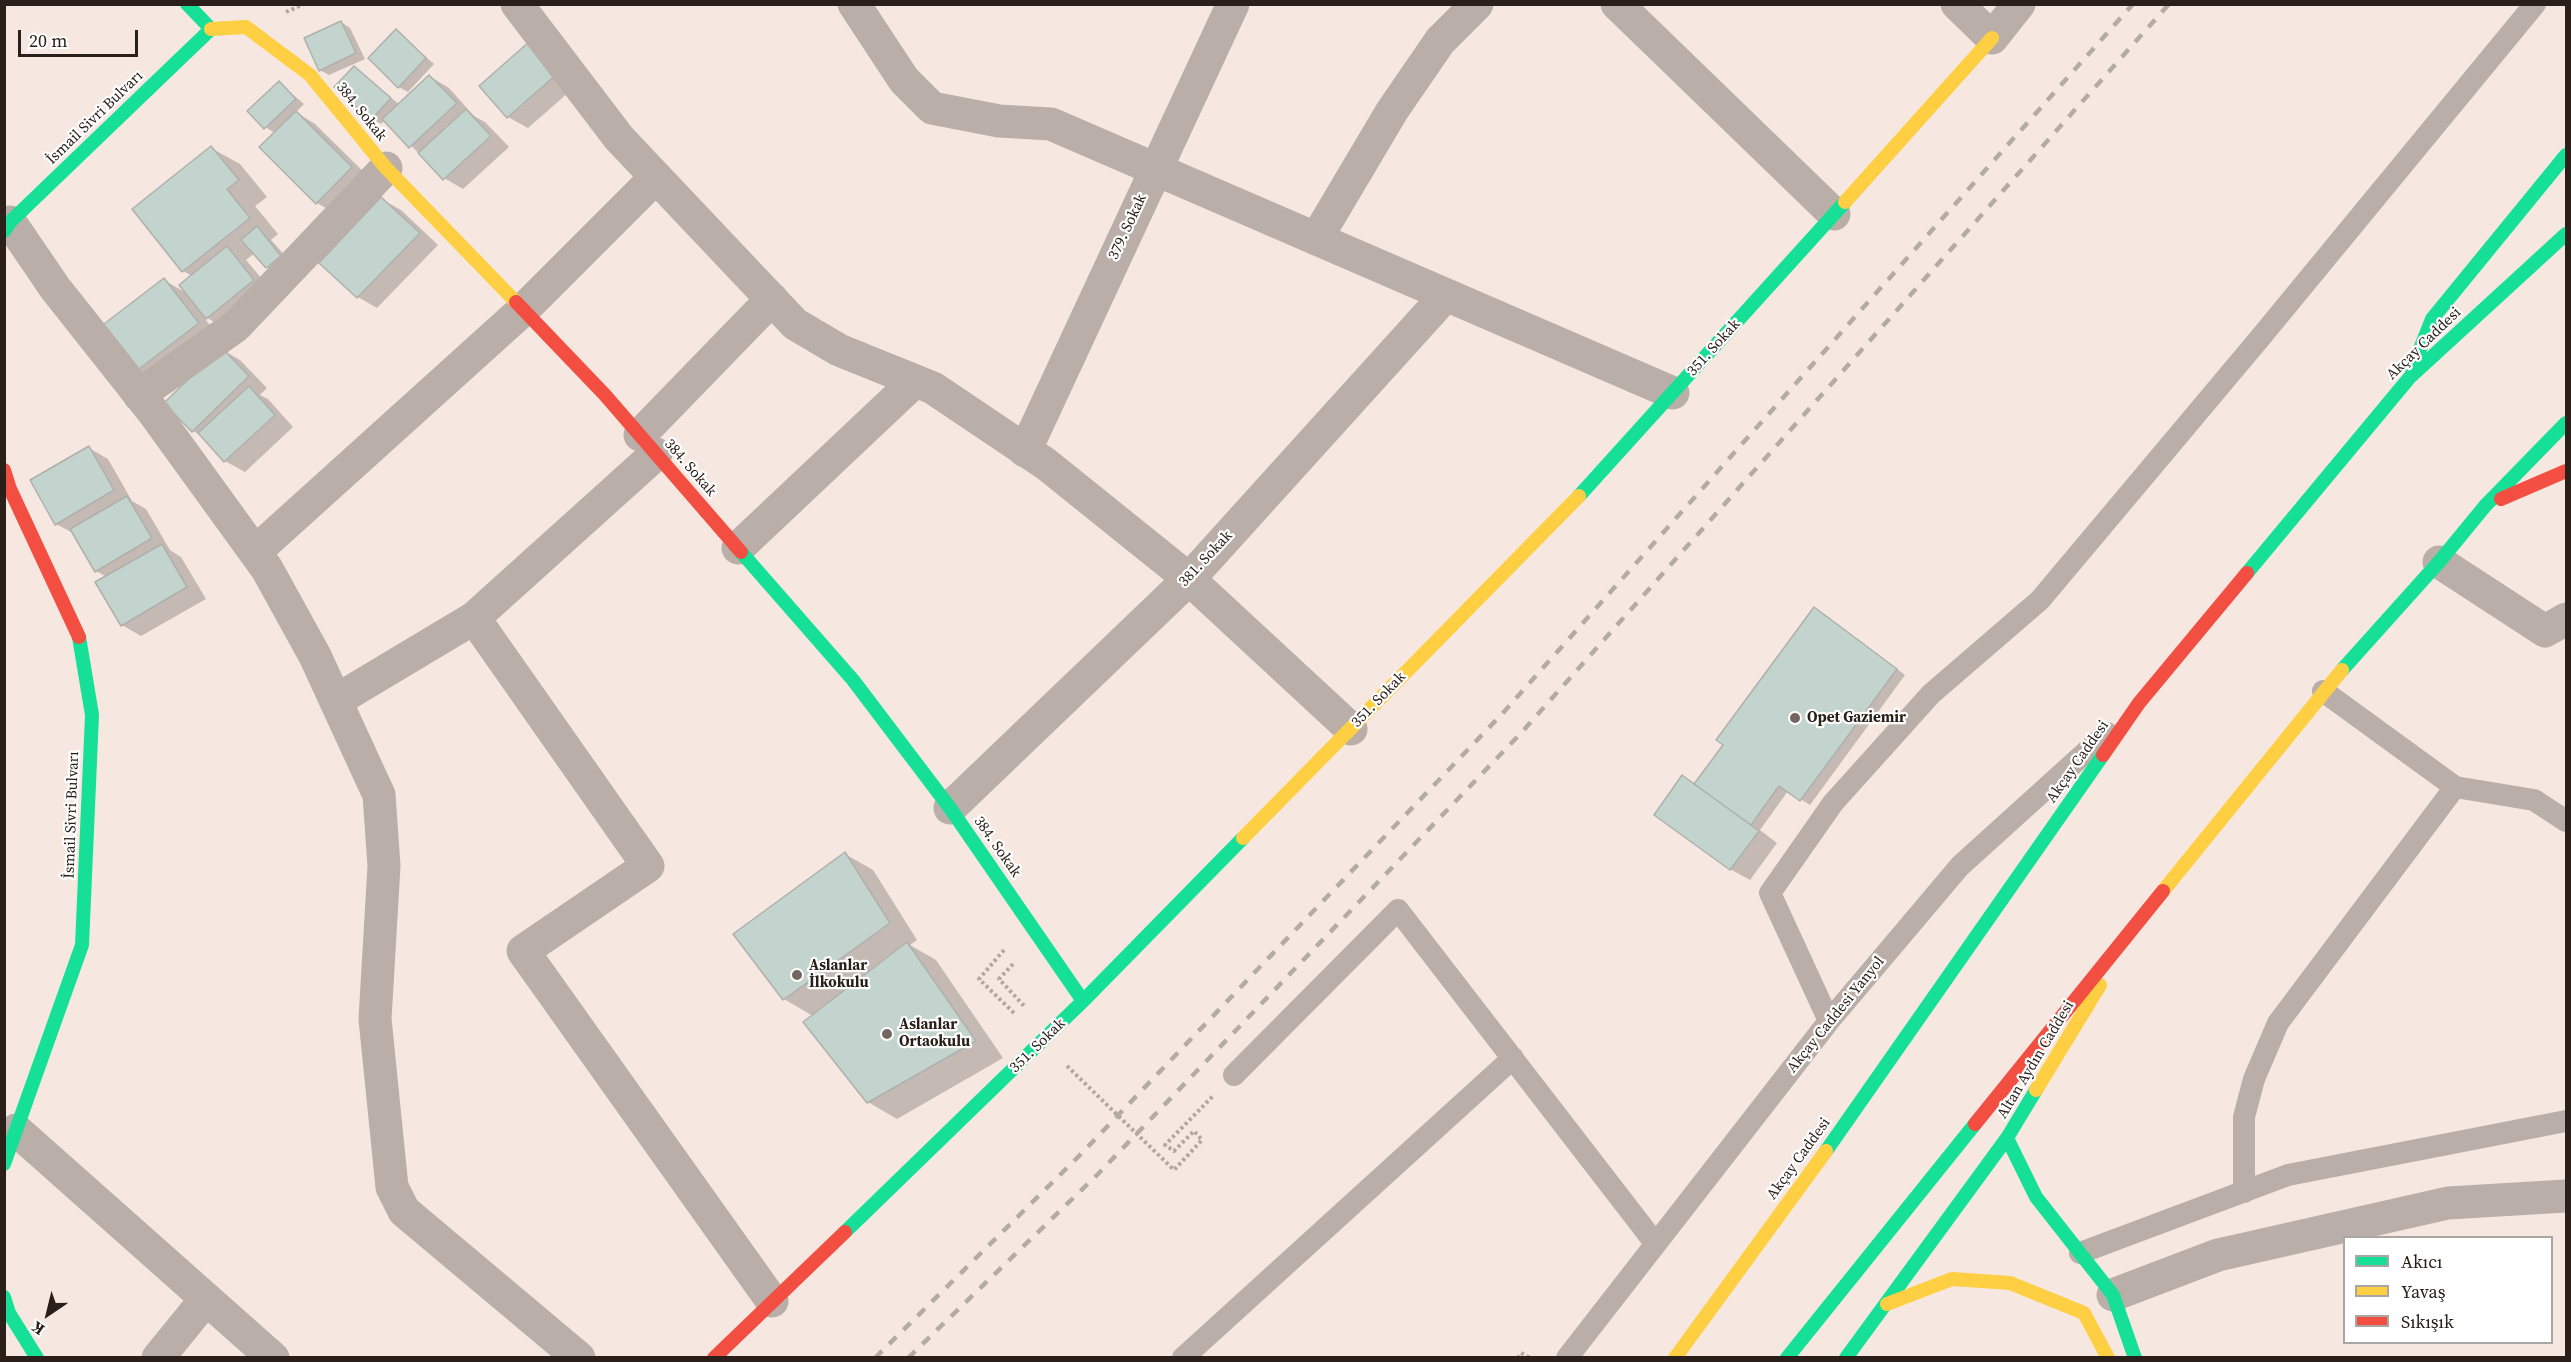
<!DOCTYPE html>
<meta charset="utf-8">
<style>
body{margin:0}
#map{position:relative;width:2571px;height:1362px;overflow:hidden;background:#f6e8e0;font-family:"Source Serif 4",serif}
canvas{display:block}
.frame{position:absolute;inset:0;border:6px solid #2b2019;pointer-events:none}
.legend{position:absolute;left:2343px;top:1236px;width:210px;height:108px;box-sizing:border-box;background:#fff;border:2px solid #aaa6a3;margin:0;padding:8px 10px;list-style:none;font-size:18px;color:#2b2019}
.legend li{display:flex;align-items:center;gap:12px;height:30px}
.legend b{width:30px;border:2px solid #aaa6a3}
.north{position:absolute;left:18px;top:1284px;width:60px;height:60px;-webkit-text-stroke:4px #fff;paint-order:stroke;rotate:215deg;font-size:16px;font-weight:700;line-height:24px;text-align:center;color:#2b2019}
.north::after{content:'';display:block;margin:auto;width:21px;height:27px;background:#2b2019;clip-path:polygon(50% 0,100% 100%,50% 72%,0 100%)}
.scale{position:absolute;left:18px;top:30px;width:120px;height:27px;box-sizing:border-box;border:3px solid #2b2019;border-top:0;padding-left:8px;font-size:18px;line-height:21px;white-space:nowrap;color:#2b2019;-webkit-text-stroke:4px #fff;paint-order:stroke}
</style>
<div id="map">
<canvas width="2571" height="1362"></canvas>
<div class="frame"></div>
<ul class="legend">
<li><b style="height:8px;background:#16e098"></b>Akıcı</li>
<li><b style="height:8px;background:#ffcf43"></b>Yavaş</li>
<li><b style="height:8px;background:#f24e42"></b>Sıkışık</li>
</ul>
<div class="north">K</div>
<div class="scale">20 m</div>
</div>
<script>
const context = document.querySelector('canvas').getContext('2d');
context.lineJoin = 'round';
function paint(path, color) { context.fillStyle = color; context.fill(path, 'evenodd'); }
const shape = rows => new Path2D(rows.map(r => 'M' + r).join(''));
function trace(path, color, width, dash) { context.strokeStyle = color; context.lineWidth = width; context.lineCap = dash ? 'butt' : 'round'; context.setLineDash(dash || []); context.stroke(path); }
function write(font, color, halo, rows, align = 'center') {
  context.font = font + ' "Source Serif 4",serif'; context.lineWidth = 4.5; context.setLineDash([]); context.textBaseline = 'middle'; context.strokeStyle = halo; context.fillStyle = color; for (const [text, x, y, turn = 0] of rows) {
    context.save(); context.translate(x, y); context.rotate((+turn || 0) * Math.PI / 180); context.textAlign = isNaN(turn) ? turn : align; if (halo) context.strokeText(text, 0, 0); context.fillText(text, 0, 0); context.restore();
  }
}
const shadow = shape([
 [341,22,350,28,365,59,329,75,320,70],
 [396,30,434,64,408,92,399,87],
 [549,54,577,85,528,128,508,117,481,86],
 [354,68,400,105,429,76,449,88,474,116,485,122,509,147,463,189,444,178,385,120,381,124,372,119,336,87],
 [279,83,304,104,296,112,315,124,371,179,336,214,317,203,275,133,265,127],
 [211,148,240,164,267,197,255,206,278,234,271,240,290,261,276,273,267,267,255,253,246,260,273,292,226,329,202,315,217,334,155,382,136,371,164,280,188,294,192,276,183,271],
 [381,199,401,210,438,245,377,308,358,297,321,263],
 [221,349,240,360,267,388,260,395,268,399,293,427,245,472,225,461,202,436,193,431],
 [89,448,108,459,132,501,146,509,170,550,181,557,206,599,141,636,122,625,107,577,96,571,75,534,56,524],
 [1824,614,1905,675,1810,805,1788,791,1760,830,1777,843,1750,880,1730,869,1683,777,1696,784],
 [845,854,873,870,917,940,910,945,936,960,1003,1058,897,1119,868,1102,813,1016,784,999]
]);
const building = shape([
 [341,21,356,53,319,71,304,38,341,21],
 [396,29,426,58,398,88,368,58,396,29],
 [530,41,558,73,507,118,479,86,530,41],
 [354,66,391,98,371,120,334,87,354,66],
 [429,75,457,103,409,148,382,119,429,75],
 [279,81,296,99,264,129,247,111,279,81],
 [466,109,491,136,443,180,418,153,466,109],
 [296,111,352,167,316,204,259,147,296,111],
 [211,146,239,180,227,189,250,218,182,272,132,209,211,146],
 [381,197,420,233,357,298,319,263,381,197],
 [257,226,281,256,266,268,241,240,257,226],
 [227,246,254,280,206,319,179,285,227,246],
 [164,278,199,323,135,372,100,327,164,278],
 [221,347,249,376,192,432,164,403,221,347],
 [249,386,275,415,224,462,198,433,249,386],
 [89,446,114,490,55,525,30,480,89,446],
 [127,496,152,538,95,572,70,529,127,496],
 [162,544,187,587,121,626,95,582,162,544],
 [1814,607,1897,669,1800,801,1779,786,1751,825,1694,784,1723,745,1716,740,1814,607],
 [1682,775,1759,831,1730,870,1654,815,1682,775],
 [845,852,890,923,783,1000,733,934,845,852],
 [907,942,976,1041,867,1103,803,1022,907,942]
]);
const path = shape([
 [286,12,304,4],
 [1004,950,979,979,1015,1014],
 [1013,964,999,979,1025,1007],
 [1067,1066,1174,1170,1202,1140,1194,1131,1174,1151,1165,1145,1213,1096],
 [1518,1358,1521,1353,1530,1358]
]);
const lane = shape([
 [2323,691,2455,787],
 [1829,1021,1770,893,1833,803,1931,694,2040,600,2260,338,2535,4],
 [1234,1075,1398,910,1655,1243],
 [2244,1192,2244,1117,2254,1079,2278,1023,2455,787,2534,800,2566,821],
 [2080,1253,2288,1175,2566,1121],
 [1183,1358,1513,1058],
 [1567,1358,1829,1021,1960,866,2107,733]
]);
const street = shape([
 [517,4,619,138,795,324,839,350,933,388,1046,464,1189,579,1351,729],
 [854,4,904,80,932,108,999,121,1051,124,1673,393],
 [1617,4,1834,214],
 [1957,4,1992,38],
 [1992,38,2019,4],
 [10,222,55,288,154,413,267,569,315,656,379,795,384,866,375,1019,392,1187,404,1211,579,1358],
 [1316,239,1392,111,1440,41,1477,4],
 [139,395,236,326,386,168],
 [640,435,772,299],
 [1025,451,1233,4],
 [738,548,915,381],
 [255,552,523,310,656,177],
 [2439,562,2545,631,2566,619],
 [474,618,648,866,523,951,772,1301],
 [337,700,474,618,656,454],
 [950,808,1189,579,1446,295],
 [16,1130,273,1358],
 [2113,1295,2218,1255,2448,1203,2566,1196],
 [158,1358,206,1299]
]);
const fast = shape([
 [4,231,10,222,211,29,187,4],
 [2412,369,2432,319,2566,155],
 [1579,496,1845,202],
 [741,552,853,680,950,808,1083,1001],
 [2247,573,2410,377,2566,234],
 [2342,670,2439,562,2485,506,2566,423],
 [2007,1138,2036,1197,2113,1295,2135,1358],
 [1826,1151,2103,755],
 [4,1164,82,945,92,715,79,637],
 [845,1232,1083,1001,1243,838],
 [4,1297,9,1313,37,1358],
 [1787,1358,1975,1124],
 [1846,1358,2007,1138,2036,1090]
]);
const slow = shape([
 [211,29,246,27,310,75,386,168,516,302],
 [1845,202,1992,38],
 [1243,838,1579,496],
 [2163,891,2342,670],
 [2036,1090,2100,985],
 [1887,1304,1952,1279,2010,1283,2084,1313,2108,1358],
 [1675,1358,1826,1151]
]);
const jam = shape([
 [516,302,605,395,741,552],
 [4,470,10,489,79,637],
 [2501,499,2566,471],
 [2103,755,2139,703,2247,573],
 [1975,1124,2163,891],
 [714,1358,845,1232]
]);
const rail = shape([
 [875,1358,1079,1156,1502,714,2133,4],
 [908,1358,1098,1174,1522,732,2169,4]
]);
const markers = [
 [1795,718,6,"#72665f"],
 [797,975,6,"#72665f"],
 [887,1034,6,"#72665f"]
];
const streetNames = [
 ["384. Sokak",361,112,51],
 ["İsmail Sivri Bulvarı",95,118,-44],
 ["379. Sokak",1128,227,-65],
 ["Akçay Caddesi",2424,344,-44],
 ["351. Sokak",1714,348,-48],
 ["384. Sokak",690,468,49],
 ["381. Sokak",1206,559,-47],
 ["351. Sokak",1379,700,-46],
 ["Akçay Caddesi",2078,762,-55],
 ["İsmail Sivri Bulvarı",72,815,-88],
 ["384. Sokak",997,847,55],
 ["Akçay Caddesi Yanyol",1836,1015,-51],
 ["351. Sokak",1038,1046,-44],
 ["Altan Aydın Caddesi",2036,1060,-59],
 ["Akçay Caddesi",1799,1159,-54]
];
const poiNames = [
 ["Opet Gaziemir",1807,718],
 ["Aslanlar",809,966],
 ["İlkokulu",809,983],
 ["Aslanlar",899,1025],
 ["Ortaokulu",899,1042]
];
paint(shadow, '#0003');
paint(building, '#c3d3ce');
trace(building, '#afb0ac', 1.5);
trace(path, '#b1a79f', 4, [3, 3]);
trace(lane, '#baafa8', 22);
trace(street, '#baafa8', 33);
trace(fast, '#16e098', 14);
trace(slow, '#ffcf43', 14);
trace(jam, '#f24e42', 14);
trace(rail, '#b5aba4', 4.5, [10, 10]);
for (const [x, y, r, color] of markers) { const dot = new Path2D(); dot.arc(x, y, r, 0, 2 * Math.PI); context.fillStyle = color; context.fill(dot); trace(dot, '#fff', 2); }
write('15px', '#2b2019', '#fff', streetNames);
write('bold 15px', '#2b2019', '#fff', poiNames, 'left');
</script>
